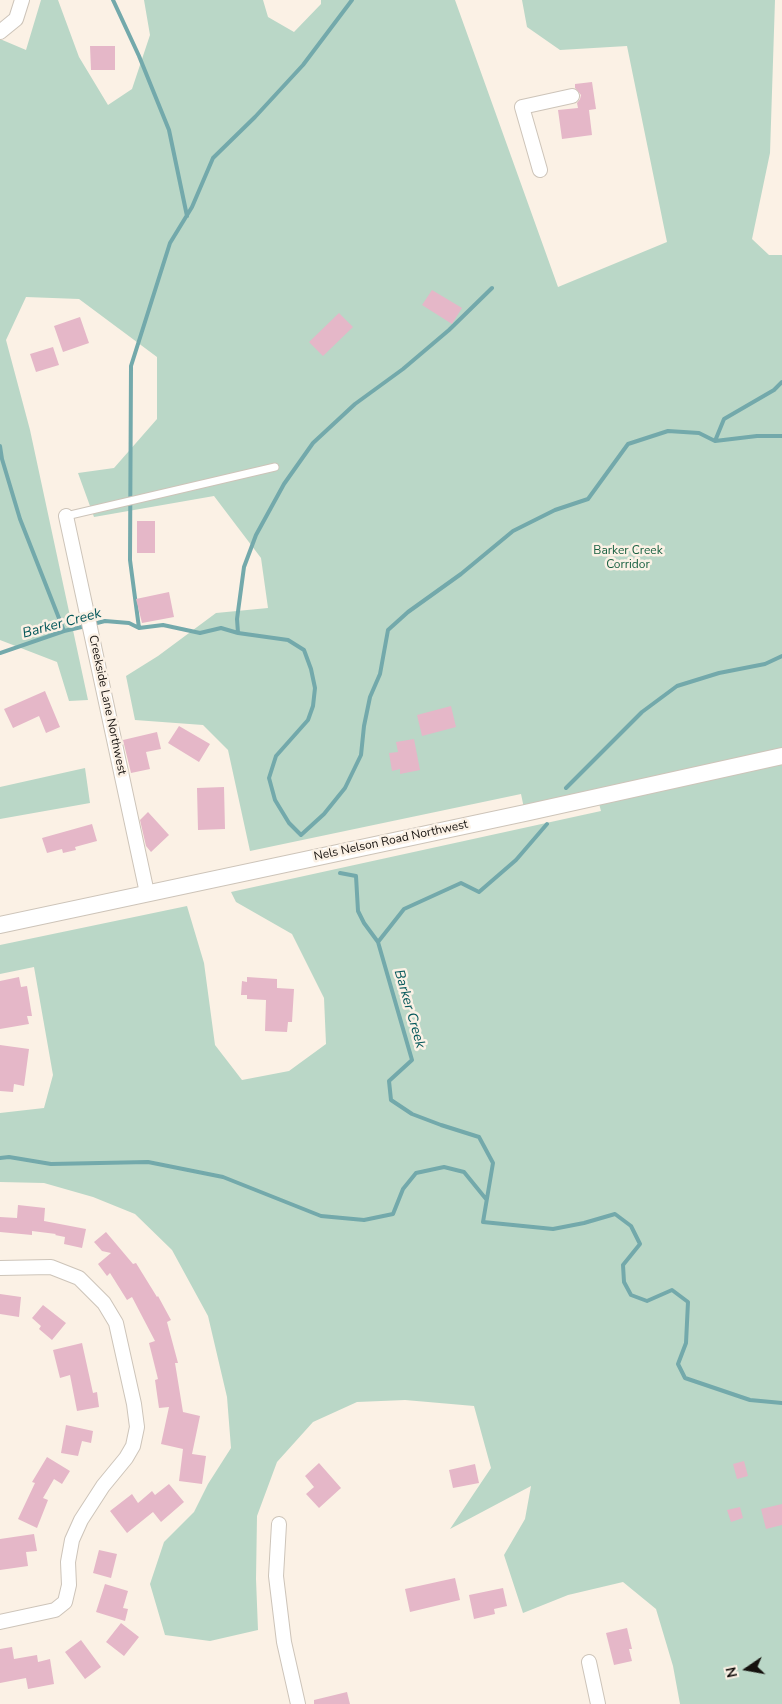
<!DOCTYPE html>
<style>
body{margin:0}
#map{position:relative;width:782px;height:1704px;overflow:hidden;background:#fbf1e5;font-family:"Nunito Sans",sans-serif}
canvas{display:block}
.north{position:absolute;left:722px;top:1644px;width:50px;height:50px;-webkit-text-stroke:4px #fbf1e5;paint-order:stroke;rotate:258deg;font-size:14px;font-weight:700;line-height:20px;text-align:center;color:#15110e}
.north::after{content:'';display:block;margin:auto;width:18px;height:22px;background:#15110e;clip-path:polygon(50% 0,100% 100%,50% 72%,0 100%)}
</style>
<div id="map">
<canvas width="782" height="1704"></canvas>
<div class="north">N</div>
</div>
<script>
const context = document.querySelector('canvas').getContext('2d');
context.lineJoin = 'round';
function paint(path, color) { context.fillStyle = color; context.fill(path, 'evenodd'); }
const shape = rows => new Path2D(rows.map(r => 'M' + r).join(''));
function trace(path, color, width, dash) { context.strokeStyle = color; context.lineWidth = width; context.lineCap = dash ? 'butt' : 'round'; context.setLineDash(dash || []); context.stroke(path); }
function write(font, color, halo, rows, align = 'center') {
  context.font = font + ' "Nunito Sans",sans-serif'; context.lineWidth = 5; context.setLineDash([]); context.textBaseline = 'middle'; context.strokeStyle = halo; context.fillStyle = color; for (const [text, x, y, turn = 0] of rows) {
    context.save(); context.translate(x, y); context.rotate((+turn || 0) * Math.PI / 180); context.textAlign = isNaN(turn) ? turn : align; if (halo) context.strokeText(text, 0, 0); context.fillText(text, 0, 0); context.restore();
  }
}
const green = shape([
 [41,0,58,0,79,57,108,105,132,89,150,35,144,0,263,0,268,17,294,32,321,4,321,0,455,0,558,287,667,242,627,46,560,50,527,27,522,0,775,0,770,153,752,239,769,255,782,255,782,1704,680,1704,673,1666,656,1609,623,1582,568,1595,523,1613,504,1555,525,1519,531,1486,450,1529,491,1468,474,1406,405,1400,357,1402,313,1422,277,1462,257,1516,256,1579,258,1630,210,1641,165,1635,150,1584,164,1542,194,1512,208,1484,231,1448,227,1397,208,1316,172,1250,135,1214,93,1197,44,1183,0,1182,0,1113,44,1108,53,1075,34,967,0,974,0,945,187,906,204,963,215,1045,242,1080,289,1071,326,1044,324,998,292,934,236,902,231,892,601,811,597,796,525,813,521,794,250,851,228,750,203,725,135,720,126,676,158,656,216,613,268,608,261,558,214,496,94,517,78,473,114,468,157,419,157,357,79,299,26,297,6,340,30,430,88,700,69,701,57,662,0,640,0,39,26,50],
 [85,768,90,803,0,819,0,787]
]);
const stream = shape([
 [113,0,139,56,169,130,187,216],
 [715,441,724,419,774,390,782,382],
 [0,446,2,459,20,519,64,631],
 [93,624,105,621,129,623,139,628,163,625,200,633,221,628,238,633,288,640,304,650,311,669,315,688,313,706,308,720,276,756,269,778,275,800,289,823,301,835,324,814,345,788,361,755,364,726,370,697,380,674,388,630,408,612,461,574,513,531,555,510,588,499,628,444,668,431,699,433,715,441,757,436,782,436],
 [139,628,130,560,131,366,170,243,192,207,213,158,255,117,303,65,352,0],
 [238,633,237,619,244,567,256,535,284,484,313,443,355,404,403,369,449,330,492,288],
 [0,653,64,631,86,626],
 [566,788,642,712,677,686,719,673,765,664,782,656],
 [340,873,356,876,358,911,364,923,378,942,412,1060,389,1081,391,1100,412,1114,441,1125,479,1137,493,1163,483,1222,553,1229,584,1223,615,1214,631,1226,640,1244,623,1265,624,1282,631,1295,647,1301,672,1290,688,1302,686,1343,678,1364,685,1378,750,1400,782,1403],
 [378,942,404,909,461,883,479,892,516,860,547,824],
 [0,1158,9,1157,51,1164,148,1162,223,1177,321,1216,364,1220,393,1214,403,1189,416,1173,444,1167,464,1172,486,1199]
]);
const building = shape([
 [90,46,115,46,115,70,91,70],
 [592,82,596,109,589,110,592,135,562,139,558,110,578,108,577,103,580,99,581,95,575,88,575,84],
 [432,290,462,308,452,324,422,305],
 [339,313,353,327,323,356,309,342],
 [80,317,89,343,63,352,54,326],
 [53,347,59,365,36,372,30,354],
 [137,521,155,521,155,553,137,553],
 [169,592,174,617,142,623,136,599],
 [45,691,60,727,46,733,39,716,13,728,4,709],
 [451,706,456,727,422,736,417,715],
 [179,726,210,744,199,762,168,743],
 [157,732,161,749,146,752,150,769,131,773,123,740],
 [414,739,420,770,400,774,400,769,392,771,389,753,398,752,396,742],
 [224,787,225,829,198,830,197,788],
 [148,812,169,835,151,852,146,846,140,820],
 [92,824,97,841,75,847,76,850,63,853,62,849,47,853,42,838],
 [19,977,21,987,27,986,32,1016,27,1016,29,1024,0,1029,0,981],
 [247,977,277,979,277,988,294,989,292,1022,288,1022,287,1032,265,1031,266,1000,247,999,247,995,241,995,242,981,247,982],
 [0,1045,29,1049,24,1086,14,1084,13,1092,0,1091],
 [18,1205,45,1208,44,1221,86,1229,82,1248,64,1244,65,1237,55,1235,56,1234,32,1231,32,1235,0,1232,0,1217,17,1218],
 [106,1232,133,1264,136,1263,157,1297,158,1296,171,1320,167,1322,178,1363,175,1363,183,1412,200,1416,192,1454,206,1456,202,1484,179,1481,183,1449,161,1444,169,1407,159,1408,155,1380,158,1379,149,1343,155,1341,132,1297,127,1300,110,1273,107,1276,98,1264,111,1253,102,1251,94,1242],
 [0,1294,21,1297,19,1317,0,1314],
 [43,1305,66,1323,52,1340,39,1329,41,1326,32,1318],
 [82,1343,93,1393,97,1392,99,1407,77,1411,70,1375,60,1378,53,1350],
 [66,1425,93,1431,91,1443,82,1441,78,1456,61,1453],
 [47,1457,70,1471,62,1484,54,1479,43,1498,48,1500,37,1528,18,1519,35,1483,32,1482],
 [744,1461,748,1476,737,1479,733,1464],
 [319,1463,341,1488,319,1508,306,1494,314,1487,305,1476],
 [475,1464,479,1483,453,1488,449,1470],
 [169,1484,184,1502,161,1522,153,1512,127,1533,110,1511,132,1494,138,1503,152,1491,155,1495],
 [782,1504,782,1525,766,1529,761,1509],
 [740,1507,743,1518,731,1522,727,1510],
 [34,1534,37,1551,26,1552,28,1566,0,1570,0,1539],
 [99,1550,117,1554,111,1578,93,1573],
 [455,1578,460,1600,410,1612,405,1589],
 [105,1584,128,1591,123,1608,128,1609,125,1621,96,1612],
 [503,1588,507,1606,494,1609,495,1614,474,1619,469,1595],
 [121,1623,139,1637,124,1656,106,1642],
 [627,1628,632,1649,629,1649,632,1661,614,1665,606,1633],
 [81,1640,101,1667,85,1679,65,1652],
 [12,1647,14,1659,37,1655,38,1662,50,1659,54,1684,28,1689,26,1678,0,1683,0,1649],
 [347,1692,350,1704,314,1704,314,1700]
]);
const service = shape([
 [66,516,275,467]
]);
const minor = shape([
 [0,32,16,19,22,0],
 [540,170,522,107,572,96],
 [66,516,147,893],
 [0,1268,51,1267,79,1278,104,1303,116,1323,134,1404,137,1427,133,1446,126,1458,103,1486,81,1520,72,1540,68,1562,69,1585,65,1602,55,1610,0,1622],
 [279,1524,276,1576,284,1642,298,1704],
 [589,1662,598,1704]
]);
const tertiary = shape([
 [0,925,525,813,782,756]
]);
const parkNames = [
 ["Barker Creek",628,551],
 ["Corridor",628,565]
];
const streetNames = [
 ["Creekside Lane Northwest",107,705,78],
 ["Nels Nelson Road Northwest",391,841,-12]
];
const waterNames = [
 ["Barker Creek",62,624,-15],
 ["Barker Creek",409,1009,74]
];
paint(green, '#bad7c7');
trace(stream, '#73a9ab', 4);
paint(building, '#e5b7c8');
trace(service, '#cdc4b9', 9);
trace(minor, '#cdc4b9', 16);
trace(tertiary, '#cdc4b9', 18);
trace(service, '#fff', 7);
trace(minor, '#fff', 14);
trace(tertiary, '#fff', 16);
write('12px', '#196041', '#fbf1e5', parkNames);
write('12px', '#15110e', '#fbf1e5', streetNames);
write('italic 14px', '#025659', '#fbf1e5', waterNames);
</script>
